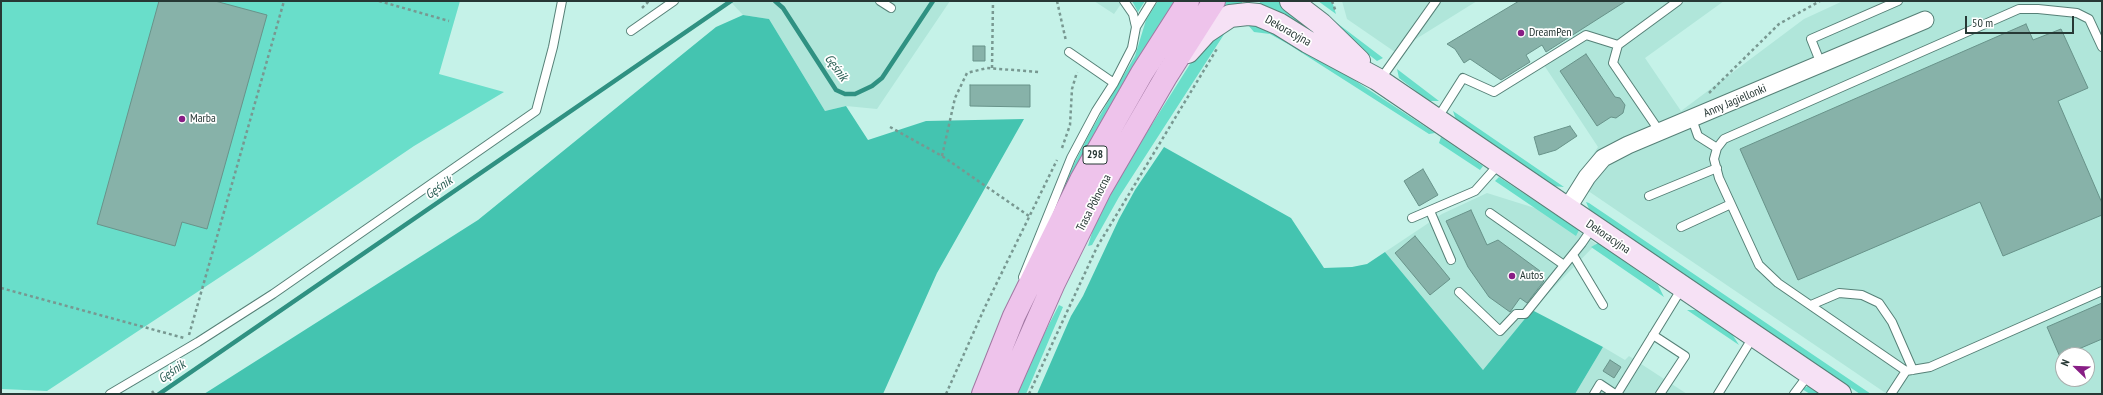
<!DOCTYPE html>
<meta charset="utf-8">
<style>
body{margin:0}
#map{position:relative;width:2103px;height:395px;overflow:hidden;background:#c5f2e8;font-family:"PT Sans Narrow",sans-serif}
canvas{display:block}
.frame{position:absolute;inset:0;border:2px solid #273835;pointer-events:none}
.north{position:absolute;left:2055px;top:347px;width:40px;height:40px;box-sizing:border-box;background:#fff;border:1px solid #a9afae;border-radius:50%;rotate:293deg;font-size:11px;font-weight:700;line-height:16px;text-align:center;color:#273835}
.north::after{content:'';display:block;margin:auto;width:14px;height:18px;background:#881e85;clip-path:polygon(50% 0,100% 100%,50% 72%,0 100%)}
.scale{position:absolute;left:1965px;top:16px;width:109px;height:18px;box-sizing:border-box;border:2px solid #273835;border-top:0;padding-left:5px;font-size:12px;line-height:14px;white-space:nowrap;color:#273835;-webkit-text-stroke:3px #fff;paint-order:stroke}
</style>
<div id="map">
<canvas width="2103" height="395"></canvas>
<div class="frame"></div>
<div class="north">N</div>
<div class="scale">50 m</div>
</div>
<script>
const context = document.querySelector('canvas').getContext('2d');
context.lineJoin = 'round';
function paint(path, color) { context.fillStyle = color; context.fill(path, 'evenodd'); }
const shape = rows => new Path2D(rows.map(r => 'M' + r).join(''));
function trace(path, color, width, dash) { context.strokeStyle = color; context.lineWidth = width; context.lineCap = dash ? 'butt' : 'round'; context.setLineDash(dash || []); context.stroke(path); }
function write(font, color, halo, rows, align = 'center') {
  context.font = font + ' "PT Sans Narrow",sans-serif'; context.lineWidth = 3.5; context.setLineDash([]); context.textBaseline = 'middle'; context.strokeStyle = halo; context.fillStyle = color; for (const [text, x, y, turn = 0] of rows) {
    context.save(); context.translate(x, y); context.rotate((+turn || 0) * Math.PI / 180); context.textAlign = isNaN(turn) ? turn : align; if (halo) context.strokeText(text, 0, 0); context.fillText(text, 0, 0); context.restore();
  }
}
const built = shape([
 [730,1,950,1,877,109,846,106,825,111,769,19,743,15],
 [1094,1,1123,1,1114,14],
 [1342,1,1477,1,1395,52,1347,19],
 [1582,1,1724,1,1645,58,1681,111,1804,19,1843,1,2102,1,2102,394,1887,394,1575,182,1598,147,1540,59,1594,20],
 [2063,355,2087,355,2087,379,2063,379],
 [1487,193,1554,214,1596,244,1532,310,1483,370,1385,252,1442,214],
 [1603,347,1625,360,1629,356,1687,394,1575,394]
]);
const green = shape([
 [1,1,460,1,439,74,504,92,414,146,252,256,47,391,1,389],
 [1132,1,1145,1,1138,12],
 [1158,1,1178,1,1054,215,1057,202,1075,162,1092,129,1135,56,1146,20],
 [1224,1,1242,1,1242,5,1216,12],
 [1261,1,1284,1,1324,38,1255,9],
 [1309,1,1329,17,1383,58,1377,61,1355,44],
 [1318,1,1332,1,1336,14],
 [1253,21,1348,76,1435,133,1429,134,1288,44,1270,34,1254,32,1248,25],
 [1232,22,1119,197,1092,245,1088,246,1094,226,1115,183,1190,64,1200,49],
 [1397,69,1439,101,1429,101,1399,78],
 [1453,111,1564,187,1553,186,1456,120],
 [1441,137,1483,166,1480,170,1439,143],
 [1499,177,1579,230,1576,236,1495,181],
 [1586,202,1589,203,1871,394,1860,394,1596,215,1590,211],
 [1598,243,1658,285,1664,297,1591,247],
 [1059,305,1063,307,1026,394,1013,394],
 [1687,310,1696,310,1732,334,1739,345],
 [1808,386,1820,394,1810,394,1802,389]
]);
const forest = shape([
 [743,15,769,19,825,111,846,106,868,140,926,121,1024,119,937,273,883,394,204,394,478,220,716,27],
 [1164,147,1291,218,1324,268,1352,267,1367,264,1385,252,1483,370,1532,310,1603,347,1575,394,1037,394,1071,316,1083,296,1119,219,1135,190]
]);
const stream = shape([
 [775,1,783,8,836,90,845,94,855,94,872,86,882,78,933,1],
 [159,394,731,1]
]);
const building = shape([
 [159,1,215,1,267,15,207,229,182,222,175,246,97,224,159,1],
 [1519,1,1626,1,1546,52,1542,45,1526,55,1530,62,1501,80,1470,59,1464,63,1455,49,1447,44,1519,1],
 [2026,24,2033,40,2061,29,2088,88,2058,101,2102,203,2102,215,2003,256,1980,202,1798,280,1740,149,2026,24],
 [973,46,985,46,985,61,973,61,973,46],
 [1586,54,1615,97,1620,98,1625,105,1623,113,1616,118,1611,117,1597,126,1560,71,1586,54],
 [970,85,1030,85,1030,107,970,106,970,85],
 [1570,126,1577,136,1556,150,1539,155,1534,137,1570,126],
 [1423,169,1438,195,1419,206,1404,181,1423,169],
 [1471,210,1487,245,1498,240,1540,271,1537,275,1544,281,1527,303,1520,298,1510,312,1489,297,1468,267,1446,221,1471,210],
 [1415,236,1450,279,1430,295,1395,253,1415,236],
 [2102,303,2102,339,2060,357,2047,327,2102,303],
 [1610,360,1621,367,1614,378,1603,371,1610,360]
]);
const path = shape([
 [379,1,449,21],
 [1057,1,1066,41],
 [1332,1,1336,12],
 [642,8,649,1],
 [992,68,993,1],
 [1709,93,1779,24,1820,1],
 [890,127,942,156,1029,216],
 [1062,148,1070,125,1072,89,1077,72],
 [942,156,955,98,967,73,987,68,1039,72],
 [1,288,184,338],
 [189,335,284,1],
 [152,391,154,394],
 [946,394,985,307,1057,160],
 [1029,394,1097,247,1218,47]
]);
const lane = shape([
 [880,1,891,8],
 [1136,27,1152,1],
 [631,31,674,1],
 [2102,47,2089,19,2077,13,2038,9,2019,9,1724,139,1717,148,1714,159,1719,178,1759,265,1778,283,1906,371,1930,367,2102,291],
 [1069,52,1114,83],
 [1821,64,1811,39,1898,1],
 [1380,80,1436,1],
 [1437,119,1463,78,1494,92,1586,35,1618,45],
 [1692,119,1698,136,1717,148],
 [1660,132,1613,63,1618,45,1678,1],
 [1649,196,1717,168],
 [1430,211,1451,260],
 [1490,213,1564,265],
 [1412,218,1475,191,1499,164],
 [1681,227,1731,204],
 [1573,255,1603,305],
 [1023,277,1071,158,1096,111,1114,83,1132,48,1136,27,1133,14,1124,1],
 [1459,292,1500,331,1516,314,1525,314,1582,243,1593,227],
 [1811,305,1839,293,1862,295,1879,303,1892,322,1913,370],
 [1653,335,1685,356,1660,394],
 [110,394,198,342,273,294,536,111,553,47,562,1],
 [1594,394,1600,384,1615,394],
 [1617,394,1682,288],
 [1718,394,1753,337],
 [1794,394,1809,374],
 [1891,394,1906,371]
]);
const street = shape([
 [1567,209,1587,177,1603,158,1628,145,1925,20]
]);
const secondary = shape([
 [1291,1,1321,24,1359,61],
 [1188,52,1206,32,1230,16,1248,14,1258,15,1279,24,1308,42,1377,79,1840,394]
]);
const primary = shape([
 [983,394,1014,316,1081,180,1142,73,1188,1],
 [1005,394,1054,283,1100,190,1167,75,1214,1]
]);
const markers = [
 [1521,33,4,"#881e85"],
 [182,119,4,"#881e85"],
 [1512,276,4,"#881e85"]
];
const shields = [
 [1095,155,24]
];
const shieldNames = [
 ["298",1095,155]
];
const streetNames = [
 ["Dekoracyjna",1288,31,29],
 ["Anny Jagiellonki",1735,101,-23],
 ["Trasa Północna",1094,203,-63],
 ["Dekoracyjna",1608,237,34]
];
const poiNames = [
 ["DreamPen",1529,33],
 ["Marba",190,119],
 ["Autos",1520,276]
];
const waterNames = [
 ["Gęśnik",836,68,54],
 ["Gęśnik",439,188,-35],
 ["Gęśnik",172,372,-35]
];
paint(built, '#b0e6da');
paint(green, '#69deca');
paint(forest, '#44c4b0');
trace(stream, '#2f9182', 4.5);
paint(building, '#87b2a9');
trace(building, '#68938a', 1);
trace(lane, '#568077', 10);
trace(street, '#568077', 19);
trace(secondary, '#568077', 24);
trace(primary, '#a178a2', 24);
trace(path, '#789891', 2.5, [3, 3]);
trace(lane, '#fff', 8);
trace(street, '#fff', 17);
trace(secondary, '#f6e1f5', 22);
trace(primary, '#eec3eb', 22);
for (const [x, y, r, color] of markers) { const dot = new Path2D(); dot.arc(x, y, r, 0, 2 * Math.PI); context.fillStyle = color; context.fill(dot); trace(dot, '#fff', 1.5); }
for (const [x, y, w] of shields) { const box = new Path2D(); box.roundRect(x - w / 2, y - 9, w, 18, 3); context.fillStyle = '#fff'; context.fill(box); trace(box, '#273835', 1); }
write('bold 11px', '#273835', null, shieldNames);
write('12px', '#273835', '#fff', streetNames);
write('12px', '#273835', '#fff', poiNames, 'left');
write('italic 13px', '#2b5f55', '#fff', waterNames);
</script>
